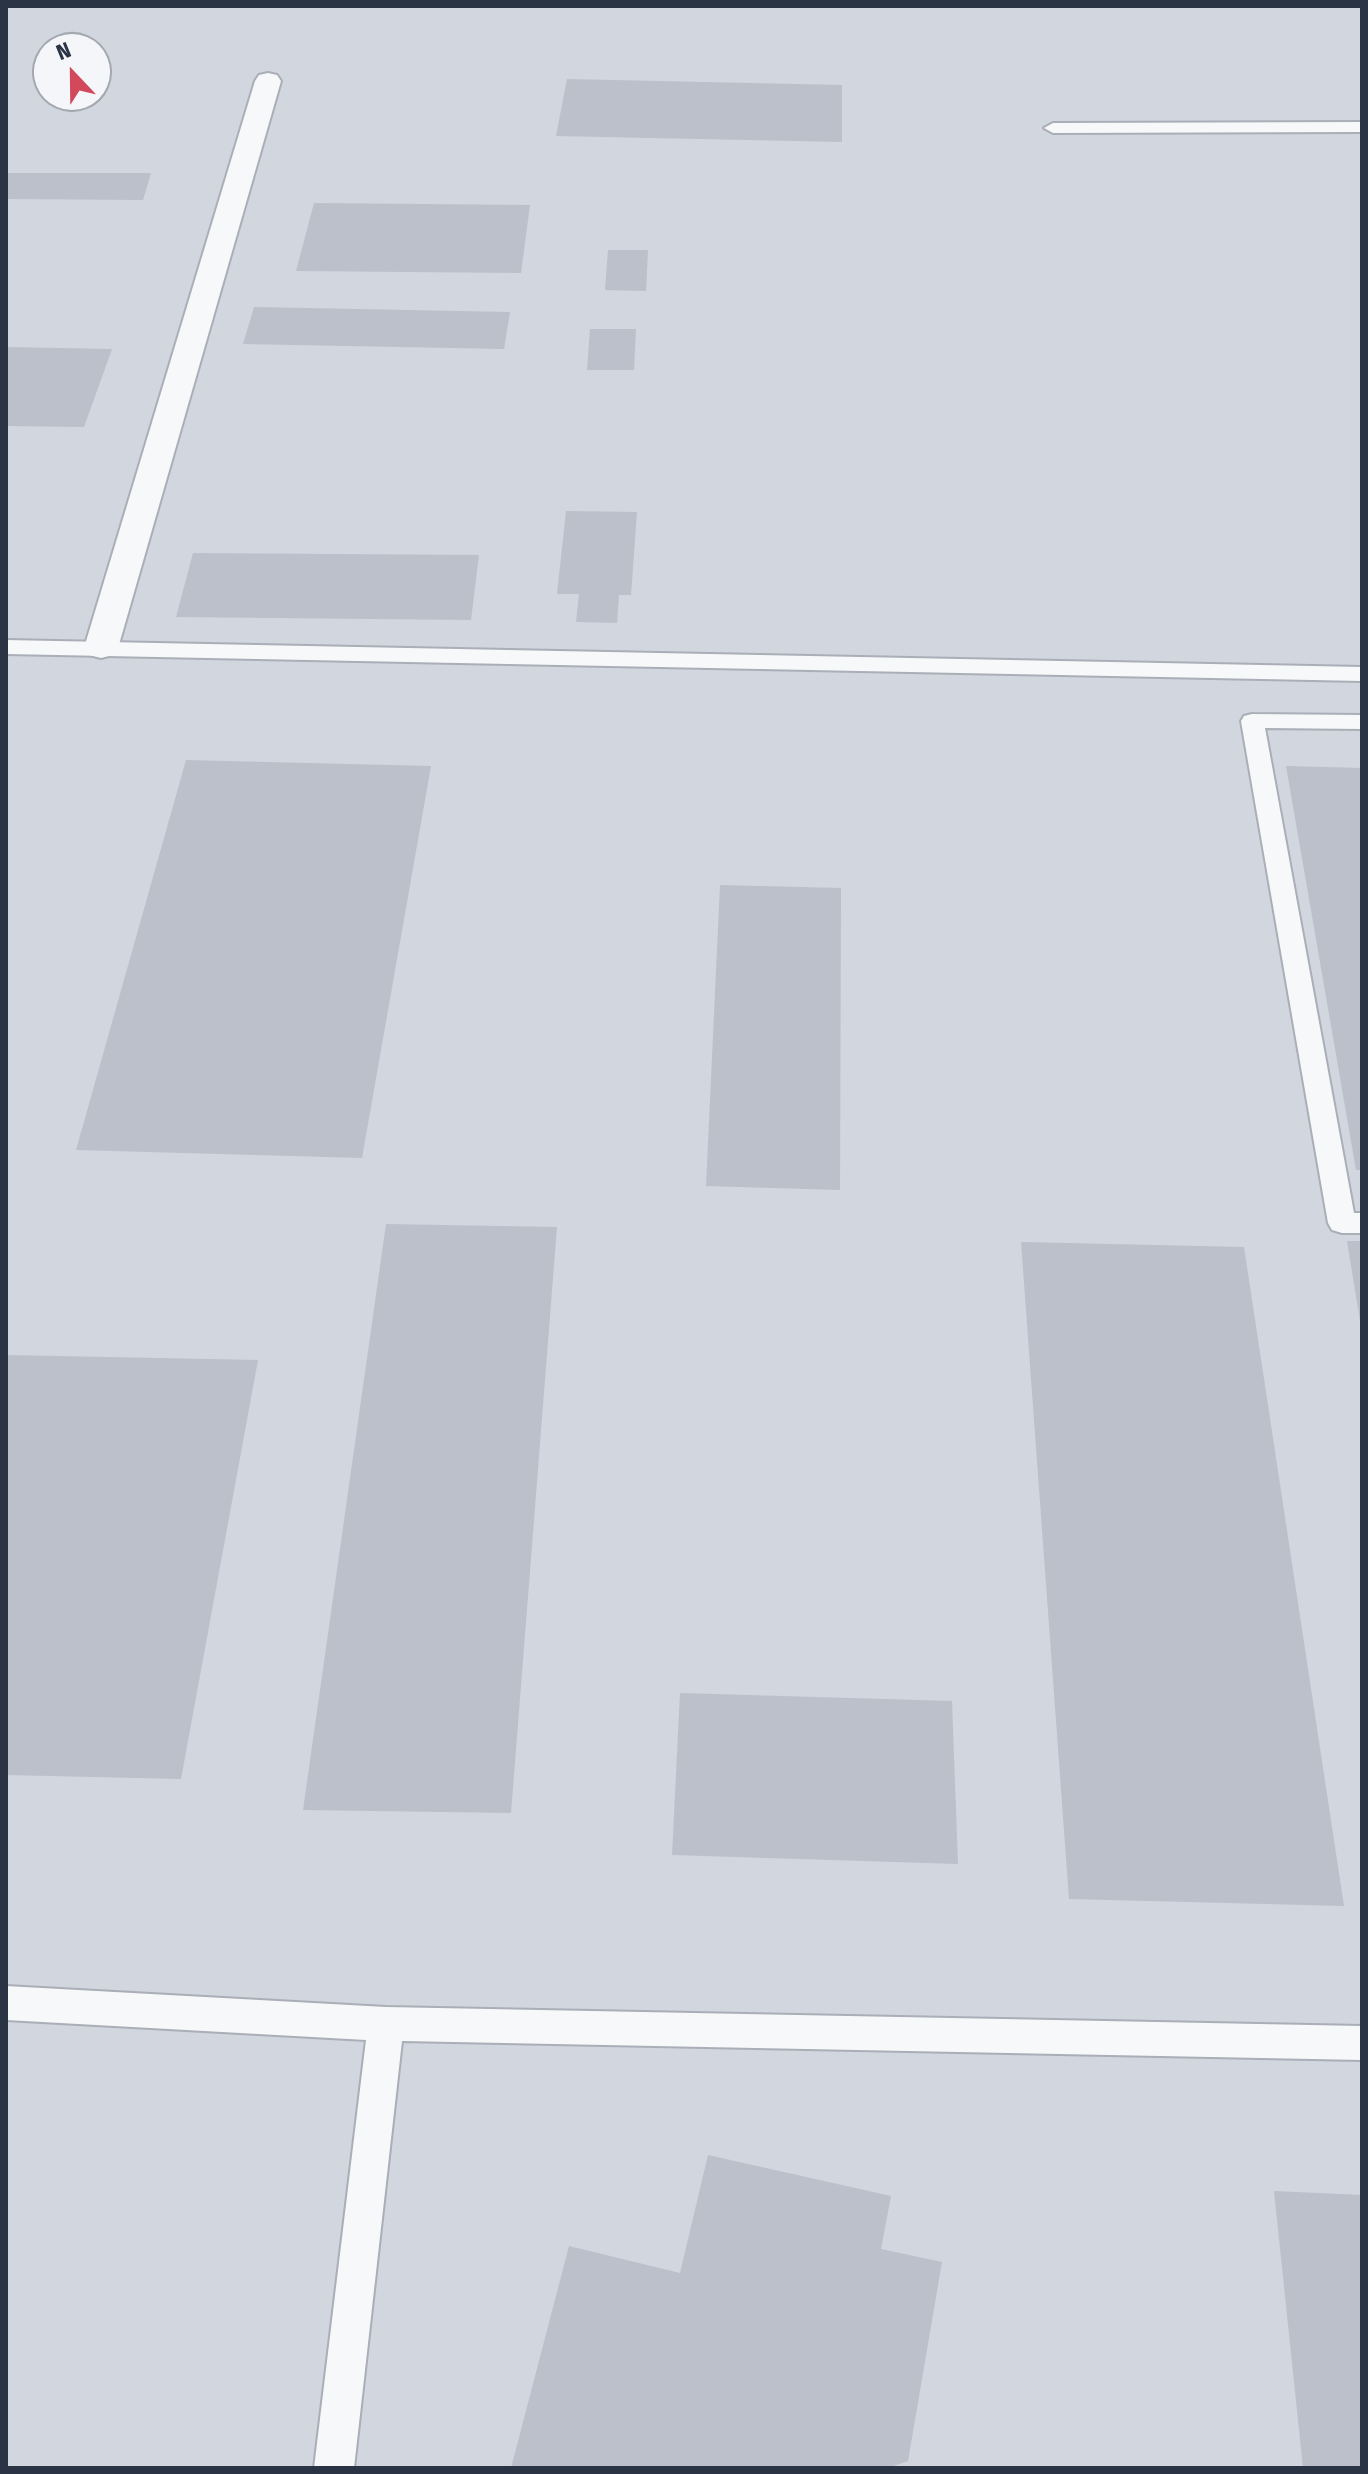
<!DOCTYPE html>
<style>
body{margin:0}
#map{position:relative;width:1368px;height:2474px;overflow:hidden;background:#e4e7ec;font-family:"Fira Sans Condensed",sans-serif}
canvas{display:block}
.frame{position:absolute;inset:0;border:8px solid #2b3445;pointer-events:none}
.north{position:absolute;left:32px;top:32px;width:80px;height:80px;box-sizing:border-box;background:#f4f6f9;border:2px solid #a4a8b1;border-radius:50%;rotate:338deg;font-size:22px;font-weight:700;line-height:32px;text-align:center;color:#2b3445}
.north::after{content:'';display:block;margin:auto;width:28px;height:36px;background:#d1495b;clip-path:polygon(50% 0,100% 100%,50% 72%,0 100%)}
</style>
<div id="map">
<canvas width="1368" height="2474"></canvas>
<div class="frame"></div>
<div class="north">N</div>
</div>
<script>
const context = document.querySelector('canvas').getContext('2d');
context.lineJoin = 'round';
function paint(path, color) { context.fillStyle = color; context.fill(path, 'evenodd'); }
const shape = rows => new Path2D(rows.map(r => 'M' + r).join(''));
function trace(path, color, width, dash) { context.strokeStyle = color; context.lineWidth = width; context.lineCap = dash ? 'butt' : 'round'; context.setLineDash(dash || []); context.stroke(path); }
const built = shape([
 [6,6,1362,6,1362,2468,6,2468],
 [48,48,96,48,96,96,48,96]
]);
const building = shape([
 [567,79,842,85,842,142,556,136],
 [7,173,151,173,143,200,6,199],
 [314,203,530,205,521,273,296,271],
 [608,250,648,250,646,291,605,290],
 [254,307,510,312,504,349,243,344],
 [590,329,636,329,634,370,587,370],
 [6,347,112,349,84,427,6,426],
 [566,511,637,512,631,595,619,595,617,623,576,622,579,594,557,594],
 [193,553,479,555,471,620,176,617],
 [186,760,431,766,362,1158,76,1150],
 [1286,766,1362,768,1362,1170,1356,1170],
 [720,885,841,888,840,1190,706,1186],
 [386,1224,557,1227,511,1813,303,1810],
 [1347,1241,1362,1241,1362,1321,1360,1321],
 [1021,1242,1244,1247,1344,1906,1069,1899],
 [6,1355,258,1360,181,1779,6,1775],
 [680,1693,952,1701,958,1864,672,1855],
 [708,2155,891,2196,881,2249,942,2262,908,2461,888,2468,511,2468,569,2246,680,2273],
 [1274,2191,1362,2195,1362,2468,1303,2468]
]);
const service = shape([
 [1362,122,1362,132,1053,133,1044,128,1053,123,1362,122],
 [6,640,1362,667,1362,681,6,654,6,640],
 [1252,714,1362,715,1362,729,1265,728,1354,1213,1362,1213,1362,1233,1342,1233,1332,1230,1328,1223,1241,721,1244,716,1252,714],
 [6,1986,386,2007,1362,2026,1362,2060,402,2041,354,2468,314,2468,366,2040,6,2020,6,1986]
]);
const minor = shape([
 [268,73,277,75,281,81,118,648,113,655,101,658,89,655,84,648,255,81,259,75,268,73]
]);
paint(built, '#d2d6de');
paint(building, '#bbc0ca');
trace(service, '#a9aeb7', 4);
trace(minor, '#a9aeb7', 4);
paint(service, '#f7f8fa');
paint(minor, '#f7f8fa');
</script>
